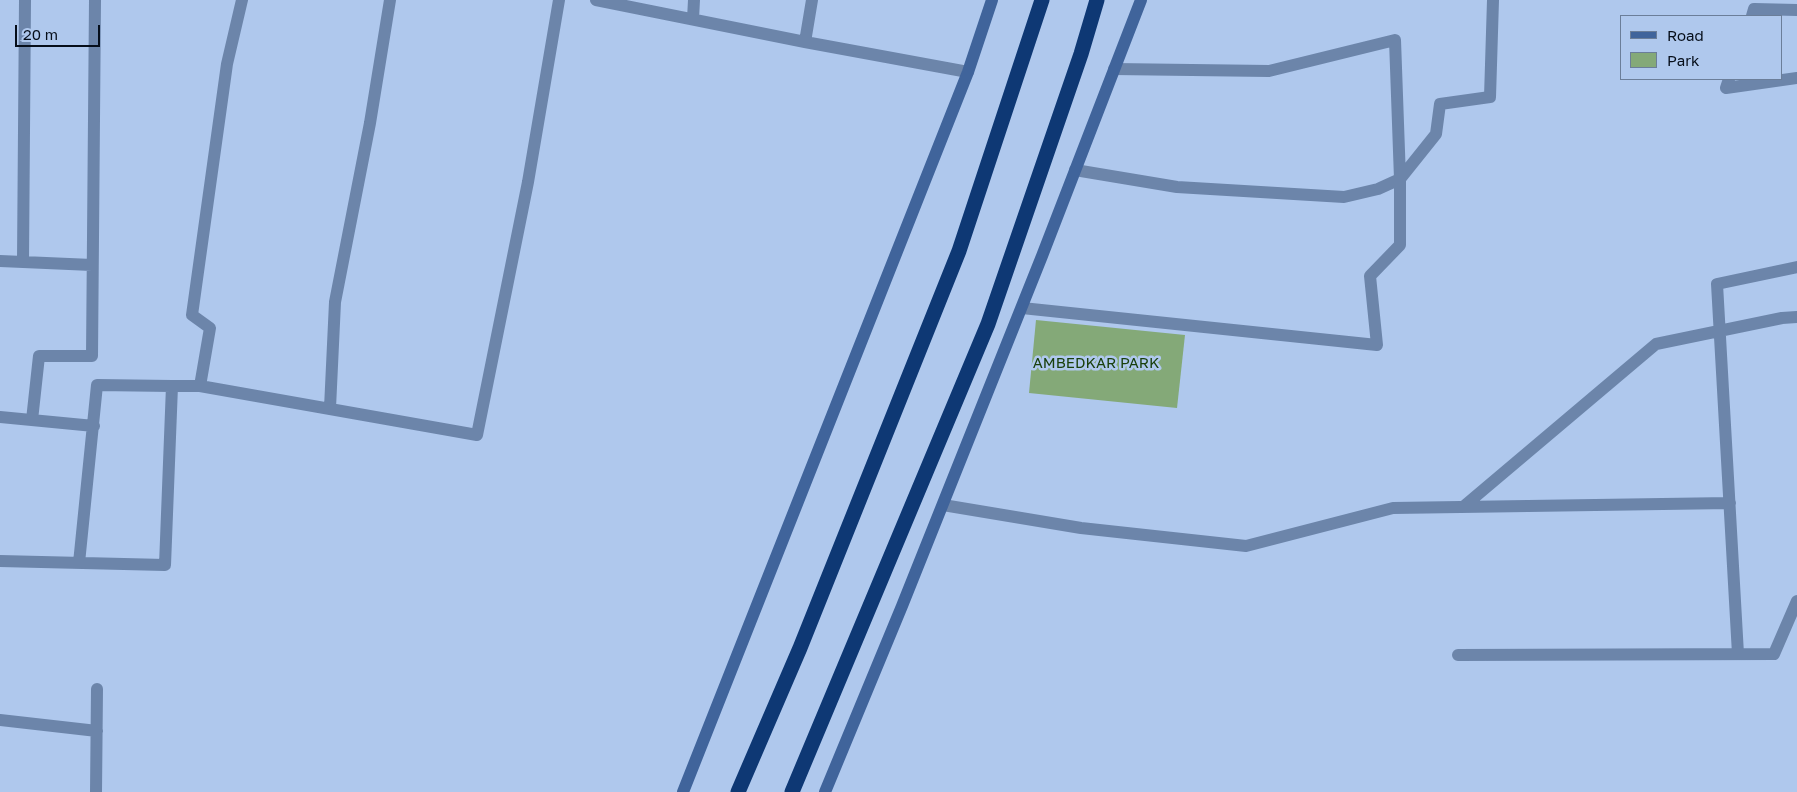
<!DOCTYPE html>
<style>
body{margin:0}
#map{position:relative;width:1797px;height:792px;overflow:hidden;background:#afc8ed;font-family:"Golos Text",sans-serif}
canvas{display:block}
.legend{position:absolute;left:1620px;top:15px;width:162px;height:65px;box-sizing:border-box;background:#afc8ed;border:1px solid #6b7e99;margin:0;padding:6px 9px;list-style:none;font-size:15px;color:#060e1a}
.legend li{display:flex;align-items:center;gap:10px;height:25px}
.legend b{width:25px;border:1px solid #6b7e99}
.scale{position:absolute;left:15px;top:25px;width:85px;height:22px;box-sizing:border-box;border:2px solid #060e1a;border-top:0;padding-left:6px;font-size:15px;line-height:18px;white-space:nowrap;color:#060e1a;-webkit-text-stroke:4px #afc8ed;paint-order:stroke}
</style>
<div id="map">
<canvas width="1797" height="792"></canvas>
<ul class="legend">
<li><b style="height:6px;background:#40649b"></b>Road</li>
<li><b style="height:14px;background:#84a978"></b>Park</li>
</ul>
<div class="scale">20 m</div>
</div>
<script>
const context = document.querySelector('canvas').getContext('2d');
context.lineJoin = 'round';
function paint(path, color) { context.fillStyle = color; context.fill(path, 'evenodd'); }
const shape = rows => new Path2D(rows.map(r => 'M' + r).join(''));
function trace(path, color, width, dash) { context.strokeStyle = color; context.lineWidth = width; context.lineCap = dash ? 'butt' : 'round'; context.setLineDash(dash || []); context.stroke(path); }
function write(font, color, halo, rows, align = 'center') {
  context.font = font + ' "Golos Text",sans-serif'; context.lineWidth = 5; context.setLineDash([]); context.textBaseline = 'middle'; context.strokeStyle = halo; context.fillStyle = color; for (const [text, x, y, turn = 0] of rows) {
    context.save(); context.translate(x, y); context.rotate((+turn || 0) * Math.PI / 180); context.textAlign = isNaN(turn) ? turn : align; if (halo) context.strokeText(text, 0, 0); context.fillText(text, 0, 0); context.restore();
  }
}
const green = shape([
 [1036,320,1185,335,1177,408,1029,393]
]);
const street = shape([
 [242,0,227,64,192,315,210,328,200,386,477,435,528,182,559,0],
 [596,0,805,42,968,72],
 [1752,16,1754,9,1797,10],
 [693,19,694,0],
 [805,42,812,0],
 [1729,79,1726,88,1797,78],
 [1075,170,1177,187,1344,197,1378,189,1400,179,1436,134,1440,104,1490,97,1493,0],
 [0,261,92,265],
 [23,261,25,0],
 [1022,308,1377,345,1370,276,1400,245,1400,179,1395,40,1269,71,1114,69],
 [330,408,335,302,370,123,390,0],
 [0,417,94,426],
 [32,420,39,356,92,356,95,0],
 [943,505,1081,528,1246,546,1393,508,1730,503],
 [1463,507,1656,344,1782,318,1797,317],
 [0,561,165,565,172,386,200,386],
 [79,563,97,385,172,386],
 [1738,654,1717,284,1797,267],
 [1458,655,1774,654,1797,601],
 [0,720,97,731],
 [96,792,97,689]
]);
const secondary = shape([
 [683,792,968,72,992,0],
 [825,792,902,606,1042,256,1141,0]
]);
const highway = shape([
 [738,792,800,648,959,251,1042,0],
 [792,792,988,324,1081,54,1097,0]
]);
const parkNames = [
 ["AMBEDKAR PARK",1096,363]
];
paint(green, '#84a978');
trace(street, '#6c85aa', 12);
trace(secondary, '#40649b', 12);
trace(highway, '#0e3874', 15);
write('15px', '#1a400c', '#afc8ed', parkNames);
</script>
